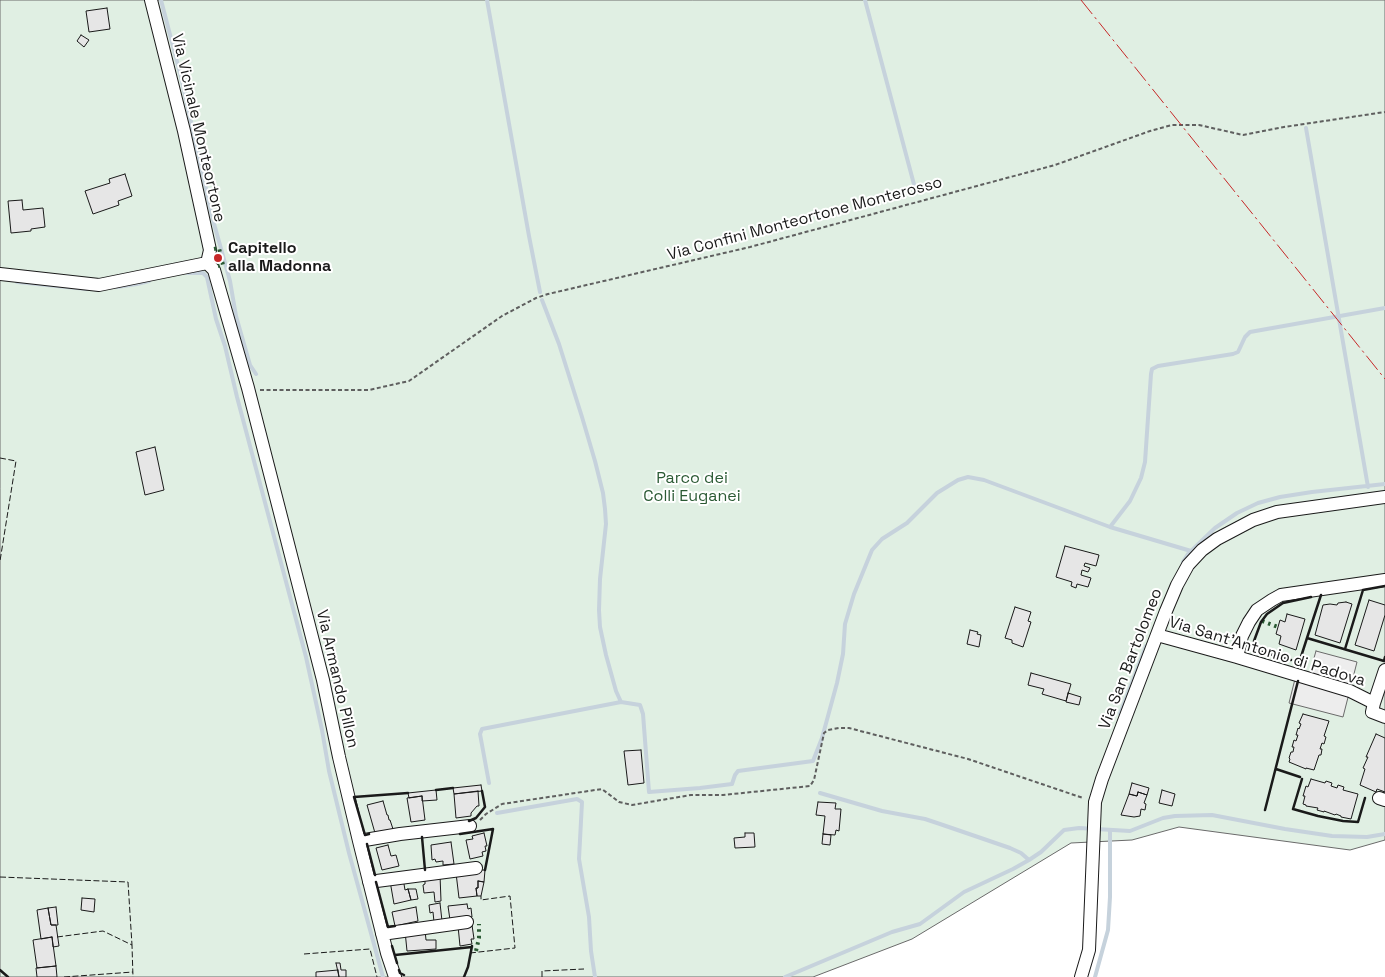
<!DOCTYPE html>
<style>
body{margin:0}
canvas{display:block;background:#fff}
</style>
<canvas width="1385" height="977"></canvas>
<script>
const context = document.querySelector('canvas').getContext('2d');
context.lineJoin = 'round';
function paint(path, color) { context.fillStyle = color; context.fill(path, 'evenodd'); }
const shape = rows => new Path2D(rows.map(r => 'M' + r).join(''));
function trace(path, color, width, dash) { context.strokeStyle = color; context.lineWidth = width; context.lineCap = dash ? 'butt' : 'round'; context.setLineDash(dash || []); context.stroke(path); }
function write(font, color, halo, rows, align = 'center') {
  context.font = font + ' "Space Grotesk",sans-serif'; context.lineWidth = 4; context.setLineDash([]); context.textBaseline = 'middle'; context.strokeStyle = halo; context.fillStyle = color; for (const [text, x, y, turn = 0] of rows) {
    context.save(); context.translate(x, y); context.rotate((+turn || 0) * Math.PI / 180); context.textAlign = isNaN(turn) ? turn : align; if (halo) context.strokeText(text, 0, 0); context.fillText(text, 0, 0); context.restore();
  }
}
const green = shape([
 [0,0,1385,0,1385,840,1350,850,1179,827,1132,840,1071,843,912,939,813,977,0,977,0,0]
]);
const parking = shape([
 [1316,651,1357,662,1343,717,1289,703,1296,675,1308,679,1316,651]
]);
const stream = shape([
 [161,0,181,77,213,220,230,281,236,316,250,365,256,374],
 [487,0,529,236,540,292],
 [865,0,916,192],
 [1306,128,1368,487],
 [187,273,203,273,207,277,216,319,225,346,237,397,306,657,322,730,329,771,349,853,383,977],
 [17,282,87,289],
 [117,287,137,284,149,281],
 [542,300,559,344,582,417,595,461,603,493,605,509,606,524,600,579,599,610,600,627,606,655,616,691,621,702],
 [1110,527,1130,501,1141,478,1145,462,1151,374,1152,369,1158,366,1233,354,1238,352,1245,337,1250,332,1385,308],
 [1183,562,1188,554,1215,528,1237,513,1258,503,1280,497,1312,492,1385,484],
 [1120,714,1146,646],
 [489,783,480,734,482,729,621,702,640,705,643,714,649,792,700,788,732,784,735,775,738,771,813,761,822,738,837,683,843,654,845,624,854,594,872,550,882,539,907,523,937,493,958,480,968,477,984,480,1110,527,1191,551],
 [820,793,882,811,925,819,940,824,1010,848,1021,853,1029,860],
 [497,813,577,799,582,802,579,859,589,917,591,951,595,977],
 [785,977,892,932,920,924,964,892,1013,869,1029,860,1041,852,1064,830,1079,828,1130,831,1163,818,1175,816,1212,815,1285,829,1332,836,1367,837,1385,834],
 [1095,977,1108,930,1110,897,1110,830]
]);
const building = shape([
 [107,8,110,29,89,32,86,11,107,8],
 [81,35,89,40,84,47,77,41,81,35],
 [125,174,132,196,118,201,119,205,93,214,85,191,110,183,109,179,125,174],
 [22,200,23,210,43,208,45,227,31,229,31,231,11,233,8,201,22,200],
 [155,447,164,490,145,495,136,452,155,447],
 [1065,546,1099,555,1096,566,1085,563,1084,566,1090,568,1088,572,1082,570,1081,575,1091,578,1088,587,1077,584,1076,588,1071,586,1072,582,1056,577,1065,546],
 [1369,600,1385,605,1385,615,1374,651,1355,645,1369,600],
 [1346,602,1352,604,1340,643,1315,635,1323,605,1330,604,1337,605,1338,603,1346,602],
 [1015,607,1031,612,1028,621,1031,622,1023,647,1012,643,1012,640,1005,638,1015,607],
 [1287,614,1305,619,1296,650,1279,644,1281,636,1276,634,1280,620,1285,622,1287,614],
 [970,630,978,632,977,634,981,635,979,647,967,644,970,630],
 [1031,673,1071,684,1066,701,1042,694,1044,689,1028,685,1031,673],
 [1068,693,1081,697,1079,705,1066,702,1068,693],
 [1303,714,1329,721,1324,736,1326,737,1324,744,1322,743,1320,749,1322,749,1321,755,1319,755,1314,770,1306,768,1306,769,1289,762,1290,759,1289,758,1291,752,1293,752,1294,747,1292,747,1294,740,1296,741,1298,735,1296,735,1298,728,1299,729,1301,724,1299,723,1303,714],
 [1376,734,1385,738,1385,792,1377,789,1376,792,1360,785,1365,769,1363,768,1368,757,1366,757,1376,734],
 [641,750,644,783,628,785,624,751,641,750],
 [1311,779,1325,783,1326,781,1332,783,1331,786,1337,788,1338,785,1344,787,1343,790,1358,794,1351,819,1341,817,1341,816,1336,814,1335,815,1324,811,1324,812,1317,810,1318,808,1306,806,1306,805,1303,804,1305,796,1303,796,1306,786,1308,787,1311,779],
 [1132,783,1149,788,1147,795,1138,792,1137,796,1129,794,1132,783],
 [481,785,482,791,454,794,453,788,481,785],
 [436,790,437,800,422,801,422,796,409,798,408,793,436,790],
 [1162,790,1175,794,1172,806,1159,803,1162,790],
 [478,791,479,806,477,806,471,813,471,816,456,818,454,794,478,791],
 [1138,792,1147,795,1144,803,1146,804,1145,810,1141,809,1140,816,1134,817,1121,815,1129,794,1137,796,1138,792],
 [422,796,425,820,411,822,407,798,422,796],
 [383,801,387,815,388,815,389,820,390,820,393,829,375,833,367,805,383,801],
 [818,802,836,803,835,809,841,809,839,831,836,830,835,835,823,834,825,816,816,815,818,802],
 [484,833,487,846,485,846,486,851,482,852,483,856,470,859,466,840,473,839,472,836,484,833],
 [745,833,754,833,755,847,735,848,734,838,745,837,745,833],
 [823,834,831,835,830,845,822,844,823,834],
 [451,842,454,864,443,865,443,861,436,862,435,859,432,860,431,845,451,842],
 [388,845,391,856,396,855,399,866,382,870,376,848,388,845],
 [474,870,485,870,484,882,478,881,478,888,476,888,477,896,459,898,456,873,474,870],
 [440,875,441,901,435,902,434,892,424,893,423,885,425,884,425,877,440,875],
 [403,878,405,890,408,889,411,900,394,904,390,881,403,878],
 [478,881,484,882,481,896,477,896,476,888,478,888,478,881],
 [408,889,416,889,418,899,411,900,408,889],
 [82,898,95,899,94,912,81,910,82,898],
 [440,903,442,921,434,922,433,912,430,913,429,905,440,903],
 [467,904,468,909,471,908,472,917,450,920,448,906,467,904],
 [56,907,58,925,51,925,48,908,56,907],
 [416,907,418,921,395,926,392,912,416,907],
 [48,908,51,925,56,925,59,946,53,947,52,937,41,939,37,910,48,908],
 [472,925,474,939,471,939,472,944,460,946,458,926,472,925],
 [425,930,426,940,436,940,436,949,407,951,405,931,425,930],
 [52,937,56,966,37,968,33,940,52,937],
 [336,963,340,963,341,970,346,970,346,977,339,977,336,963],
 [56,966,57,977,37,977,36,968,56,966],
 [338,970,339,977,316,977,316,972,338,970]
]);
const path = shape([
 [260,390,369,390,409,381,502,316,536,298,548,294,750,247,1055,165,1150,131,1172,125,1199,125,1243,135,1284,127,1385,112],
 [480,820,486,814,502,804,602,789,619,802,632,805,691,795,723,795,810,786,814,780,824,733,828,730,839,728,849,728,968,759,1083,798]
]);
const minor = shape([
 [151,0,184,131,210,250,207,263],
 [207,263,214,270,248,388,323,680,339,757,359,841,387,953,395,977],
 [0,274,99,285,207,263],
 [1157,635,1237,657,1350,691,1374,703,1372,712,1385,717],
 [1237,657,1242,636,1249,622,1257,610,1272,600,1281,595,1385,580],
 [1374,703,1385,670],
 [1379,798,1385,800],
 [359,841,400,834,470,826],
 [369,882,476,868],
 [382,934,467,922],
 [1081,977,1089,950,1095,802,1102,779,1166,611,1177,585,1188,565,1202,550,1217,539,1253,520,1277,512,1385,497]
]);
const hedge = shape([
 [214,249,219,248,223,265,218,266],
 [1262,621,1278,627],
 [476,951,479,938,479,924]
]);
const fence = shape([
 [0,458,16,461,0,561],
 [0,877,128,882,132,945],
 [57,937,103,931,132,945,133,977],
 [470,953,515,948,510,896,481,900,481,896],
 [304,954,370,949,377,977],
 [64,977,133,972],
 [542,977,542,971,584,969]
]);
const wall = shape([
 [1307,638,1321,595],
 [1345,649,1363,590,1385,586],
 [1291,660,1255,650,1254,647,1254,641,1261,622,1267,614,1283,603,1311,597],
 [1299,663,1307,638,1384,661,1385,657],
 [1276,769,1300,777],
 [1302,779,1293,809,1318,816,1343,821,1358,822,1365,798],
 [436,790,453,788],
 [1265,810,1298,681],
 [469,821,476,818,485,807,482,791],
 [369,834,365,835,354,797,408,793],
 [460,834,493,829,485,870],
 [422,837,425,870],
 [367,844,375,875],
 [376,882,388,927,395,926],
 [392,946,397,963],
 [395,955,472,947],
 [0,970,8,977],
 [399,970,400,973,404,975],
 [464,977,468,967,472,946]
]);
const power = shape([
 [1081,0,1385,379]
]);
const markers = [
 [218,258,5,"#c62828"]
];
const streetNames = [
 ["Via Vicinale Monteortone",198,128,77],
 ["Via Confini Monteortone Monterosso",805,219,-15],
 ["Via Sant'Antonio di Padova",1267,652,17],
 ["Via San Bartolomeo",1131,659,-69],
 ["Via Armando Pillon",337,679,77]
];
const poiNames = [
 ["Capitello",228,249],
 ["alla Madonna",228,267]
];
const parkNames = [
 ["Parco dei",692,479],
 ["Colli Euganei",692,497]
];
paint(green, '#e0efe3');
trace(green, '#6a6a6a', 1);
paint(parking, '#ededed');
trace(parking, '#6a6a6a', 1);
trace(stream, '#c6d2dc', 4);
paint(building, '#e6e6e6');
trace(building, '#1a1a1a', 1);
trace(minor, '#1a1a1a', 14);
trace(path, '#5f5f5f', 2, [4, 2.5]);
trace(minor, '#fff', 12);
trace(hedge, '#2b5a34', 4, [2.5, 4]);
trace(fence, '#1a1a1a', 1, [6, 2.5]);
trace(wall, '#1a1a1a', 2.5);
trace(power, '#c62828', 1, [18, 4, 2.5, 4]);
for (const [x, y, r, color] of markers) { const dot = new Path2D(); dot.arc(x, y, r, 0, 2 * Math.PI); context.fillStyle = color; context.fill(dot); trace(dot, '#fff', 2); }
write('16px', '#1a1a1a', '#fff', streetNames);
write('bold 16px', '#1a1a1a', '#fff', poiNames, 'left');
write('16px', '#2b5a34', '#fff', parkNames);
</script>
